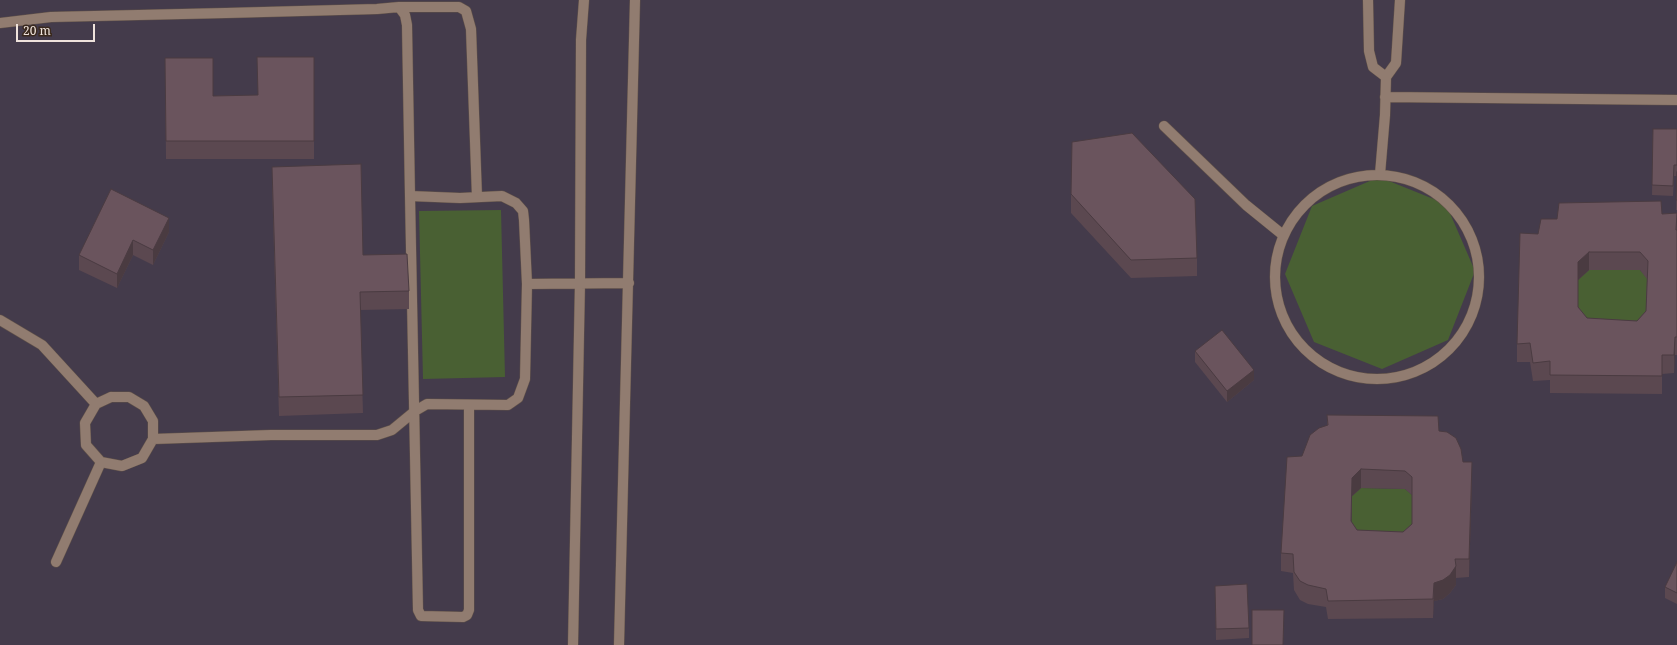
<!DOCTYPE html>
<style>
body{margin:0}
#map{position:relative;width:1677px;height:645px;overflow:hidden;background:#443328;font-family:"Noto Serif",serif}
canvas{display:block}
.scale{position:absolute;left:16px;top:24px;width:79px;height:18px;box-sizing:border-box;border:2px solid #efe3dc;border-top:0;padding-left:5px;font-size:12px;line-height:14px;white-space:nowrap;color:#efe3dc;-webkit-text-stroke:3px #3a291e;paint-order:stroke}
</style>
<div id="map">
<canvas width="1677" height="645"></canvas>
<div class="scale">20 m</div>
</div>
<script>
const context = document.querySelector('canvas').getContext('2d');
context.lineJoin = 'round';
function paint(path, color) { context.fillStyle = color; context.fill(path, 'evenodd'); }
const shape = rows => new Path2D(rows.map(r => 'M' + r).join(''));
function trace(path, color, width, dash) { context.strokeStyle = color; context.lineWidth = width; context.lineCap = dash ? 'butt' : 'round'; context.setLineDash(dash || []); context.stroke(path); }
const industrial = shape([
 [0,0,1677,0,1677,645,0,645]
]);
const green = shape([
 [1379,177,1446,204,1475,271,1448,340,1382,369,1314,342,1285,274,1312,206],
 [501,210,505,377,423,379,419,211],
 [1589,270,1640,270,1648,279,1646,330,1578,325,1578,280],
 [1361,488,1405,489,1412,495,1412,542,1351,539,1352,496]
]);
const minor = shape([
 [1368,0,1369,51,1373,67,1386,77],
 [399,7,459,7,466,11,471,29,477,197],
 [0,23,51,17,226,13,377,9,399,7,405,15,407,25,410,196,460,198,502,196,516,203,523,211,524,220,527,284,629,283],
 [1385,97,1677,100],
 [1164,126,1246,205,1283,235],
 [1380,174,1385,115,1386,77,1396,63,1400,0],
 '1275 277a102 102 0 1 1 204 0a102 102 0 1 1-204 0Z',
 [410,196,418,610,421,616,463,617,467,615,469,610,469,405],
 [0,320,42,345,96,404],
 [111,397,129,397,144,406,153,421,153,439,142,458,122,466,101,462,86,445,85,423,96,404,111,397],
 [153,439,271,435,377,435,392,430,415,411,427,404,508,405,518,398,525,379,527,284],
 [56,562,101,462],
 [573,645,580,282,581,40,584,0],
 [619,645,635,0]
]);
const wall = shape([
 [314,57,314,159,166,159,165,58,213,96,258,95],
 [1653,129,1677,129,1677,210,1676,210,1677,176,1674,176,1673,196,1652,195],
 [272,167,363,255,409,291,409,309,360,310,363,413,279,416,272,185],
 [111,189,169,232,153,265,133,255,117,288,79,270,79,255],
 [1071,194,1197,258,1197,276,1131,278,1071,213],
 [1677,213,1677,355,1675,355,1674,373,1662,374,1662,394,1550,393,1550,380,1533,381,1530,362,1517,362,1517,344,1538,234,1557,219],
 [1589,270,1640,270,1647,279,1646,311,1637,321,1587,318,1578,307,1578,280],
 [1195,351,1254,380,1227,402,1195,362],
 [1327,415,1439,431,1463,462,1472,481,1469,577,1456,578,1456,585,1450,593,1443,599,1434,601,1433,618,1328,619,1326,607,1308,604,1300,600,1294,590,1293,573,1281,571,1281,553,1327,426],
 [1361,488,1405,489,1412,495,1412,524,1403,532,1357,530,1351,522,1352,496],
 [1677,562,1677,604,1665,598,1665,587],
 [1215,586,1249,628,1249,638,1216,640]
]);
const shadedWall = shape([
 [169,218,169,232,153,265,153,250],
 [133,240,133,255,117,288,117,274],
 [1589,252,1589,270,1578,280,1578,262],
 [1675,337,1675,355,1674,373,1674,355],
 [1254,370,1254,380,1227,402,1227,391],
 [1472,462,1472,481,1469,577,1469,559],
 [1361,469,1361,488,1352,496,1351,539,1352,478],
 [1456,566,1456,585,1450,593,1443,599,1434,601,1433,618,1434,583]
]);
const building = shape([
 [257,57,314,57,314,141,166,141,165,58,213,58,213,96,258,95,257,57],
 [1653,129,1677,129,1677,165,1674,165,1673,186,1652,185,1653,129],
 [1132,133,1195,199,1197,258,1131,260,1071,194,1072,142,1132,133],
 [361,164,363,255,407,254,409,291,360,292,363,395,279,397,272,167,361,164],
 [1677,172,1677,200,1676,200,1677,172],
 [111,189,169,218,153,250,133,240,117,274,79,255,111,189],
 [1661,201,1662,214,1677,213,1676,230,1677,230,1677,337,1675,337,1674,355,1662,355,1662,376,1550,375,1550,361,1533,363,1530,343,1517,344,1520,233,1538,234,1541,219,1557,219,1559,203,1661,201],
 [1589,252,1640,252,1648,261,1646,311,1637,321,1587,318,1578,307,1578,262,1589,252],
 [1222,330,1254,370,1227,391,1195,351,1222,330],
 [1327,415,1438,416,1439,431,1447,432,1456,438,1461,449,1463,462,1472,462,1469,559,1455,559,1456,566,1450,575,1443,580,1434,583,1433,599,1328,601,1326,589,1308,585,1300,581,1294,572,1293,554,1281,553,1287,457,1302,456,1310,435,1319,428,1328,425,1327,415],
 [1361,469,1405,471,1412,477,1412,524,1403,532,1357,530,1351,521,1352,478,1361,469],
 [1677,562,1677,593,1665,587,1677,562],
 [1247,584,1249,628,1216,629,1215,586,1247,584],
 [1252,610,1284,610,1283,645,1252,645,1252,610]
]);
paint(industrial, '#443b4b');
paint(green, '#496033');
trace(minor, '#615249', 11);
trace(minor, '#917c70', 10);
paint(wall, '#5b4850');
paint(shadedWall, '#4a3b41');
paint(building, '#6a545d');
trace(building, '#4a3b41', 1);
</script>
